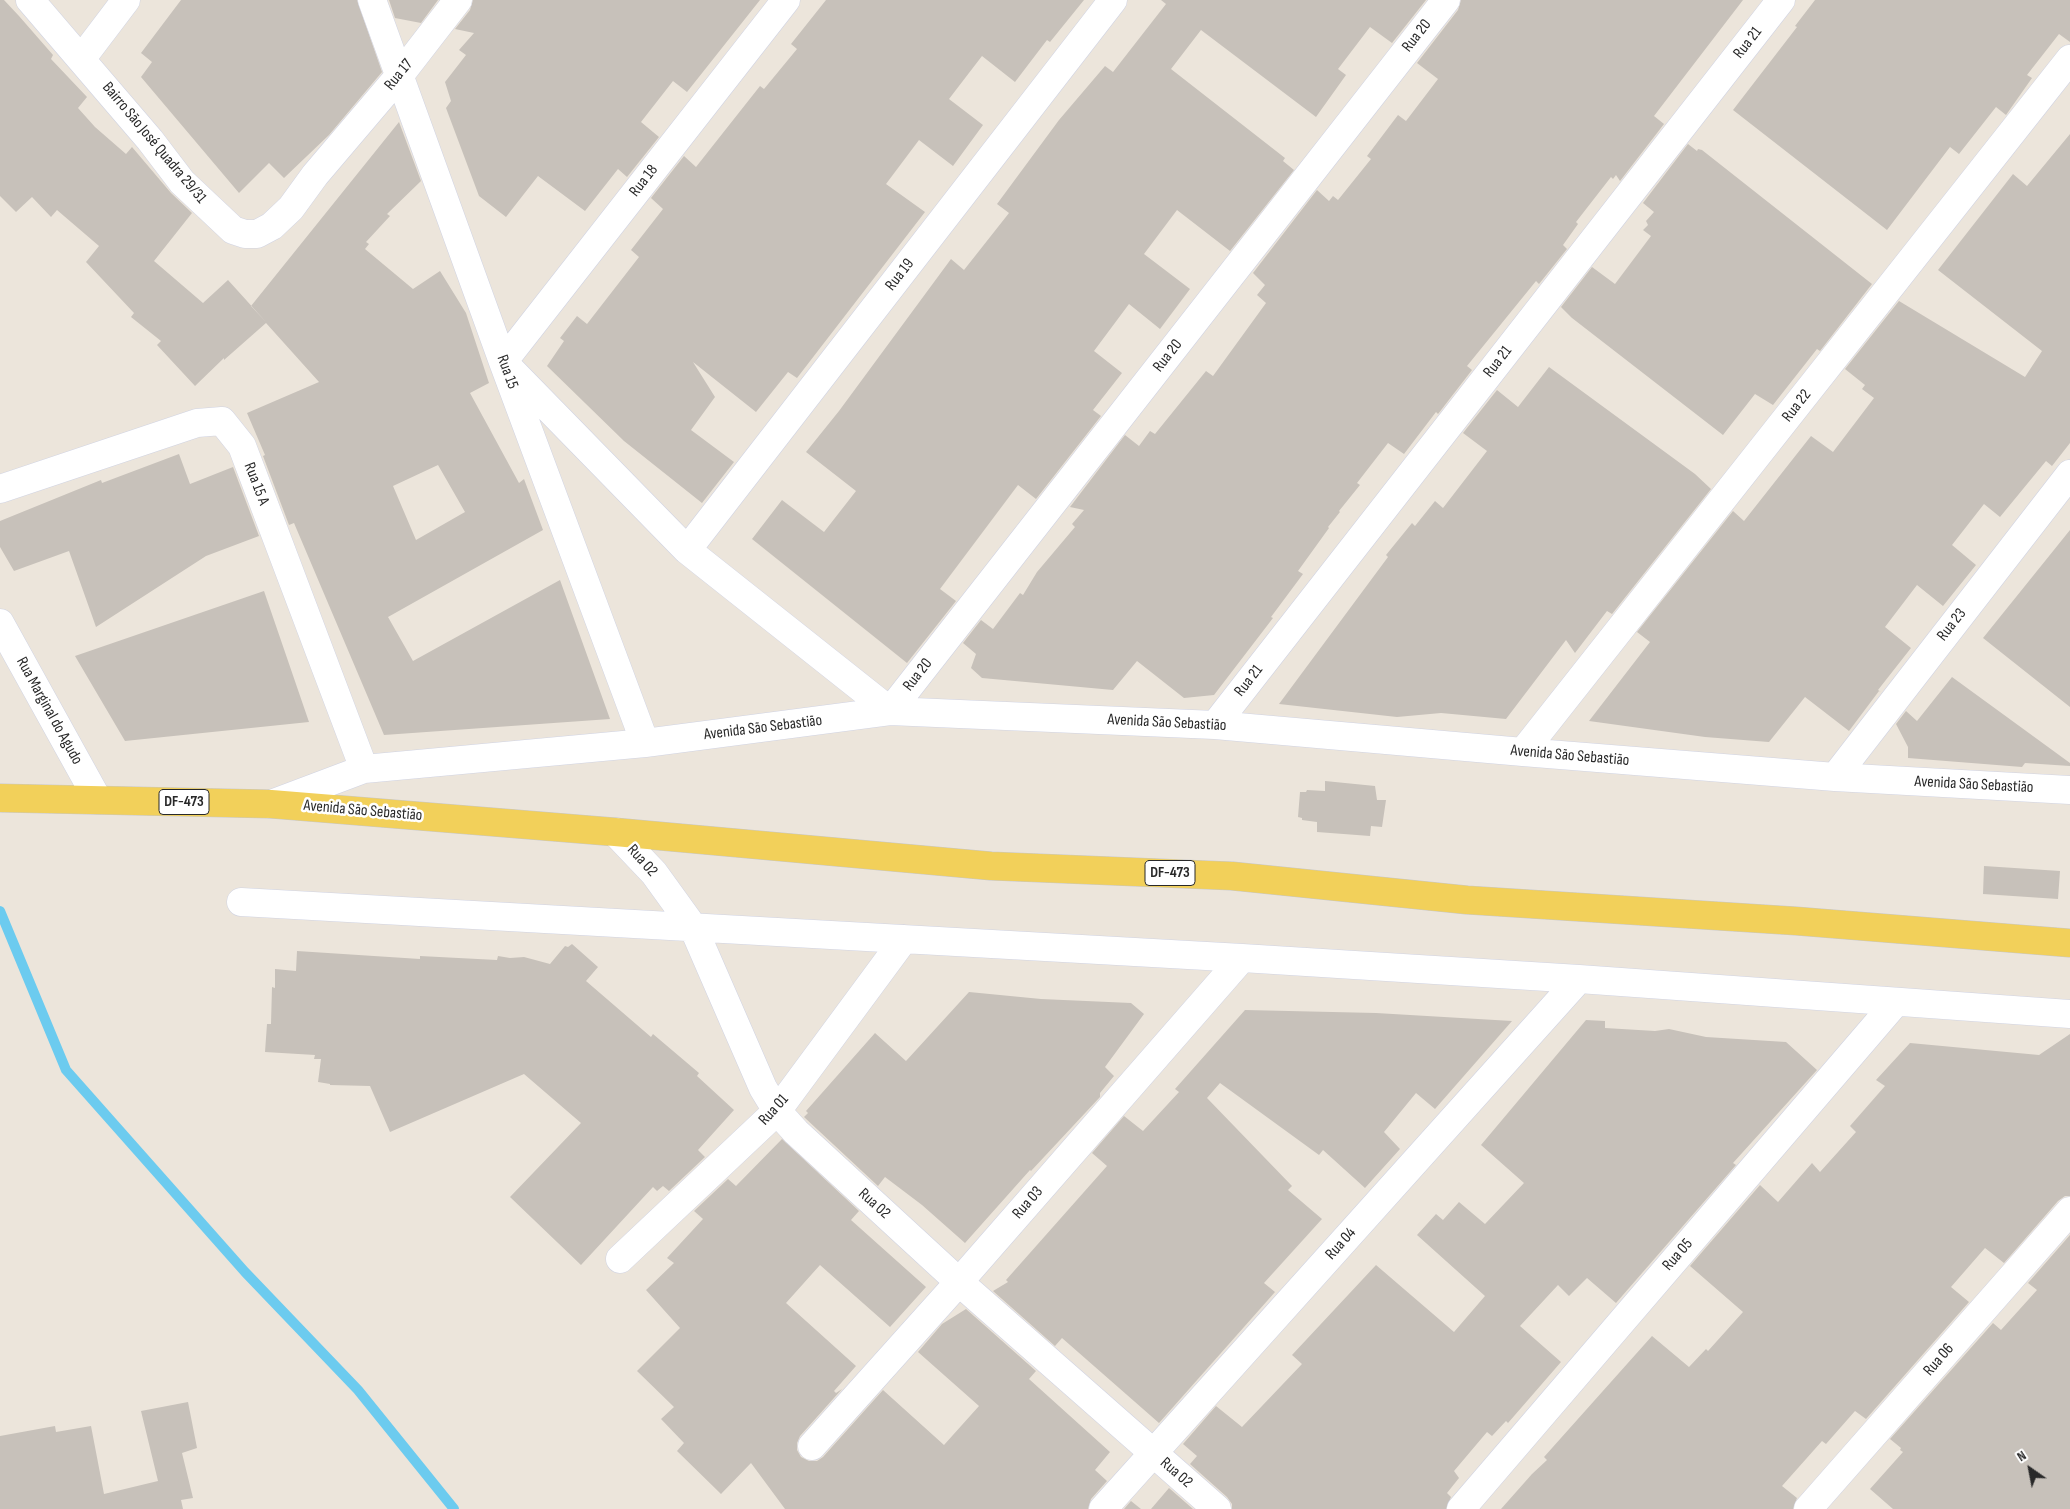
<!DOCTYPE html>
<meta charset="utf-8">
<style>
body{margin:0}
#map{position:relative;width:2070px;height:1509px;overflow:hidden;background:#ece5db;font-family:"Sofia Sans Condensed",sans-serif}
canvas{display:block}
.north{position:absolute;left:2005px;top:1444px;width:50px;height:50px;-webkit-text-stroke:4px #fff;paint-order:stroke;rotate:327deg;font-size:14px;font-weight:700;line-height:20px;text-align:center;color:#292929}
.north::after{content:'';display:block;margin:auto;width:18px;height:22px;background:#292929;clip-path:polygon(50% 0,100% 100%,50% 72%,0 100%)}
</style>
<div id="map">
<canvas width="2070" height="1509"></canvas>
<div class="north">N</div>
</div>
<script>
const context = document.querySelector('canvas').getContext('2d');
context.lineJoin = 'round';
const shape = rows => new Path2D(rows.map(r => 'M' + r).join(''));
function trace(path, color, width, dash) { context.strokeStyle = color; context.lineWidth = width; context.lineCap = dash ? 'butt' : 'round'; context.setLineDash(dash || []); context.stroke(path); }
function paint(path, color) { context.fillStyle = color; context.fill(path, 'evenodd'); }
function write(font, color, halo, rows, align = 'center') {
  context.font = font + ' "Sofia Sans Condensed",sans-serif'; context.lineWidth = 5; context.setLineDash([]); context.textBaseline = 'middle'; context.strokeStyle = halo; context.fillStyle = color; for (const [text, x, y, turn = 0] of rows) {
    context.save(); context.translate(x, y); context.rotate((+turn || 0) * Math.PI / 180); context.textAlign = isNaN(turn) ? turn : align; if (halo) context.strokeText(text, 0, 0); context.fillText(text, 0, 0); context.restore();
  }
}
const stream = shape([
 [0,911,66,1070,245,1272,358,1390,454,1509]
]);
const building = shape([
 [0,0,4,0,19,16,53,55,51,59,87,97,78,108,95,127,126,154,132,147,171,193,192,213,154,261,203,303,228,280,266,322,251,306,399,122,421,181,387,214,390,216,366,242,369,244,365,249,413,289,440,271,466,313,489,383,470,393,519,483,524,479,543,530,388,617,413,661,560,580,610,719,384,735,294,523,289,525,263,456,265,455,247,413,319,382,266,323,224,360,224,358,195,386,157,345,161,341,131,317,134,313,86,262,99,246,57,210,51,217,32,197,16,212,0,196],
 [438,465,465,512,416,540,393,486],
 [181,0,357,0,382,72,329,135,284,178,269,163,239,193,141,77,152,62,141,53],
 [389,0,438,0,421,23,395,18],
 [473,0,760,0,687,92,673,81,641,122,659,137,627,177,618,169,585,211,538,176,506,217,479,196,446,108,451,101,445,82,466,55,459,50,474,33,455,29,470,10],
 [826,0,1084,0,1050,42,1047,40,1015,82,982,56,949,99,983,125,953,166,919,140,886,184,925,212,797,378,788,372,756,412,693,362,715,397,691,430,734,462,702,503,624,441,547,366,564,341,560,338,577,316,587,324,639,257,631,250,663,209,651,198,684,156,696,167,760,86,764,89,797,49,791,44],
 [1161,0,1426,0,1392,43,1370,27,1338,69,1346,75,1316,117,1201,30,1171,69,1285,158,1283,161,1294,170,1230,251,1177,210,1144,254,1190,289,1160,329,1129,304,1094,351,1122,373,1093,410,1101,416,1036,499,1018,485,940,589,956,601,907,663,752,539,782,500,824,532,856,491,806,452,839,411,951,259,964,270,1009,213,997,204,1059,120,1105,66,1113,72,1166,4],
 [1461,0,1743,0,1654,116,1664,124,1620,181,1616,175,1613,179,1611,177,1576,222,1578,224,1563,245,1567,249,1539,284,1536,281,1467,366,1472,370,1438,414,1436,412,1404,454,1388,443,1357,483,1360,485,1339,511,1340,512,1328,527,1329,528,1298,571,1303,574,1271,617,1273,618,1214,695,1184,698,1137,661,1113,690,982,678,971,668,976,654,963,643,981,620,993,629,1020,593,1023,595,1037,572,1075,527,1072,524,1084,510,1070,507,1125,435,1139,446,1150,431,1155,434,1206,371,1213,376,1266,303,1257,295,1265,285,1253,273,1317,190,1329,201,1333,196,1338,200,1371,159,1367,156,1398,115,1406,121,1438,79,1417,63,1458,10],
 [1815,0,2070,0,2070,42,2059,34,2027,75,2032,78,2006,115,1996,107,1959,154,1950,147,1887,230,1733,110,1797,27,1795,26],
 [2070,134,2070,443,2052,466,2046,461,2000,517,1984,504,1952,545,1976,565,1943,606,1917,585,1885,627,1911,648,1878,690,1881,692,1879,691,1849,731,1805,697,1769,742,1705,737,1589,721,1650,642,1637,632,1733,511,1744,521,1811,436,1833,452,1874,398,1862,389,1865,385,1845,369,1899,301,2025,377,2042,351,1938,270,2013,174,2027,186],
 [1688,144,1697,151,1698,149,1702,150,1872,284,1820,351,1817,349,1773,405,1755,394,1723,435,1572,318,1561,307,1592,267,1615,284,1651,236,1643,230,1648,225,1646,221,1654,212,1643,203],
 [1549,367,1695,474,1711,489,1612,614,1607,611,1575,653,1566,640,1506,719,1441,713,1397,717,1279,704,1388,557,1386,555,1412,523,1415,526,1435,501,1443,508,1487,451,1463,433,1497,390,1518,407],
 [179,454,190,484,233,467,259,536,206,556,96,627,69,551,14,571,0,547,0,521,101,480,102,483],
 [2070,530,2070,707,1983,638],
 [264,591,309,722,125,741,75,656],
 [1952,677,2070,763,2070,766,2025,763,2022,767,1908,758,1908,747,1896,724,1906,711,1917,721],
 [1325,781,1375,786,1377,800,1386,800,1382,827,1371,826,1370,836,1317,832,1317,822,1302,820,1302,818,1298,817,1300,792,1306,792,1307,790,1325,791],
 [1984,866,2060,871,2058,899,1983,894],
 [572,944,598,967,586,981,651,1037,653,1034,699,1073,697,1076,734,1110,698,1150,705,1157,669,1191,663,1186,657,1191,653,1187,581,1265,510,1197,581,1123,524,1074,390,1132,370,1086,330,1085,330,1084,318,1082,321,1059,314,1059,315,1055,265,1052,267,1024,271,1024,272,987,275,988,275,969,296,971,297,951,420,959,420,956,497,960,498,956,510,958,524,957,550,964,565,946,568,947],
 [969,992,1041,999,1131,1003,1144,1014,1105,1067,1114,1076,1100,1093,1100,1097,1031,1171,1030,1170,965,1243,922,1205,885,1177,878,1186,804,1117,808,1113,806,1111,875,1033,906,1061],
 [1245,1010,1376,1013,1512,1021,1435,1109,1416,1093,1384,1132,1400,1149,1365,1188,1323,1150,1319,1155,1220,1083,1207,1098,1292,1186,1288,1190,1322,1219,1264,1283,1275,1292,1159,1423,1062,1338,1055,1346,993,1291,1008,1282,1006,1280,1107,1166,1092,1153,1124,1116,1143,1131,1179,1092,1175,1089],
 [1586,1020,1605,1021,1605,1028,1655,1031,1669,1029,1706,1037,1786,1042,1817,1070,1733,1163,1736,1165,1616,1303,1587,1278,1569,1296,1558,1285,1520,1326,1561,1362,1508,1423,1506,1421,1492,1436,1487,1432,1454,1471,1459,1478,1447,1493,1451,1497,1446,1509,1232,1509,1232,1504,1227,1497,1190,1464,1197,1456,1183,1444,1216,1406,1242,1427,1302,1364,1292,1355,1376,1265,1454,1332,1485,1296,1417,1235,1436,1214,1443,1220,1459,1202,1485,1224,1524,1183,1481,1145],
 [2070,1034,2070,1196,2065,1196,2058,1201,2004,1263,1985,1248,1951,1287,1969,1302,1866,1419,1855,1411,1826,1444,1822,1441,1782,1486,1797,1498,1793,1509,1501,1509,1532,1474,1547,1460,1544,1457,1652,1336,1689,1367,1706,1349,1708,1351,1743,1312,1690,1266,1760,1185,1778,1202,1812,1163,1820,1172,1856,1132,1850,1126,1885,1086,1876,1080,1910,1043,2039,1055],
 [782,1139,859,1211,851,1220,926,1287,890,1327,820,1265,786,1303,856,1366,834,1391,836,1393,842,1389,800,1436,797,1443,797,1450,801,1457,809,1461,817,1461,823,1457,883,1390,944,1445,979,1406,918,1352,942,1324,966,1309,1036,1371,1029,1379,1110,1452,1095,1470,1107,1481,1091,1499,1088,1509,785,1509,751,1463,721,1494,677,1451,684,1443,661,1419,674,1407,637,1371,680,1328,646,1290,674,1263,667,1258,703,1219,694,1211,728,1179,736,1186],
 [2070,1235,2070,1509,1893,1509,1870,1489,1903,1452,1900,1450,1901,1448,1890,1439,1993,1323,2001,1330,2037,1290,2028,1283],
 [188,1402,197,1448,182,1453,193,1498,181,1500,183,1509,0,1509,0,1436,55,1426,56,1432,91,1426,104,1494,158,1481,141,1411],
 [1169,1488,1193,1509,1151,1509],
 [1131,1501,1141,1509,1124,1509]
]);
const minor = shape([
 [30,0,150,140,182,182,233,230,245,234,257,234,272,226,291,208,315,175,400,75,458,0],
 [372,0,503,362,645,743],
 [82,58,126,0],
 [503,362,786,0],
 [511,370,687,550,890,711],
 [0,489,197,423,222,421,242,446,364,769],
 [687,550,1113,0],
 [0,623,98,800],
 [890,711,1446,0],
 [1215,725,1781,0],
 [1523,752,2070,59],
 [1835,777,2070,474],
 [271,804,364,769,645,743,890,711,1215,725,1523,752,1835,777,2070,790],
 [615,832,654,873,693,927,763,1088,777,1111,796,1132,959,1282,1217,1509],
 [241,902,1242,958,1579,979,2070,1014],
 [620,1259,777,1111,904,939],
 [812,1446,959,1282,1242,958],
 [1103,1509,1579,979],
 [1461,1509,1896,1002],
 [1808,1509,2070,1211]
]);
const primary = shape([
 [0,798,271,804,615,832,991,866,1232,876,1467,900,1796,921,2070,943]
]);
const shields = [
 [184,802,50],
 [1170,873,50]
];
const shieldNames = [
 ["DF-473",184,802],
 ["DF-473",1170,873]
];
const streetNames = [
 ["Rua 20",1417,36,-52],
 ["Rua 21",1748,43,-52],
 ["Rua 17",399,75,-51],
 ["Bairro São José Quadra 29/31",154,143,50],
 ["Rua 18",644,181,-52],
 ["Rua 19",900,275,-52],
 ["Rua 20",1168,356,-52],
 ["Rua 21",1498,362,-52],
 ["Rua 15",507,372,70],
 ["Rua 22",1797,406,-52],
 ["Rua 15 A",256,484,69],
 ["Rua 23",1952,625,-52],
 ["Rua 20",918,675,-52],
 ["Rua 21",1249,681,-52],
 ["Rua Marginal do Agudo",49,711,61],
 ["Avenida São Sebastião",1167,723,3],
 ["Avenida São Sebastião",763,728,-7],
 ["Avenida São Sebastião",1570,756,5],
 ["Avenida São Sebastião",1974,785,3],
 ["Avenida São Sebastião",363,811,5],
 ["Rua 02",642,861,48],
 ["Rua 01",774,1110,-48],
 ["Rua 03",1028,1203,-49],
 ["Rua 02",874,1204,42],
 ["Rua 04",1341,1244,-48],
 ["Rua 05",1678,1255,-49],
 ["Rua 06",1939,1360,-49],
 ["Rua 02",1176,1473,41]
];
trace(stream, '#6ccbef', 10);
paint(building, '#c7c1ba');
trace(minor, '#d0d3e2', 29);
trace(primary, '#c7c7c7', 29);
trace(minor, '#fff', 28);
trace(primary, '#f2d05a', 28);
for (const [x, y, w] of shields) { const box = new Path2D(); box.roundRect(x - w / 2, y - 12.5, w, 25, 4); context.fillStyle = '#fff'; context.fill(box); trace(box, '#292929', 1); }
write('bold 15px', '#292929', null, shieldNames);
write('16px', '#292929', '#fff', streetNames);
</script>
